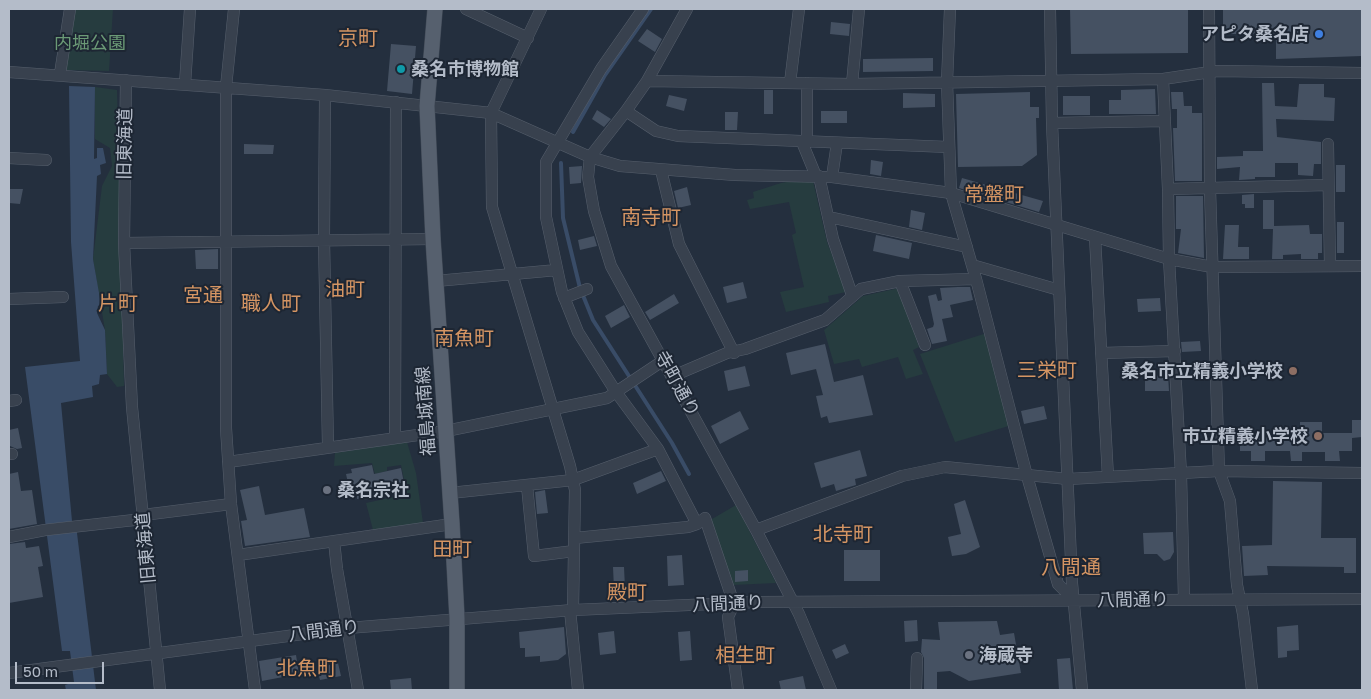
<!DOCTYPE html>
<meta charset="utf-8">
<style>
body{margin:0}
#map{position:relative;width:1371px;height:699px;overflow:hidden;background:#242f3e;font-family:"Golos Text",sans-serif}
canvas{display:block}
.frame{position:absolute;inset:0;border:10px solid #b4bcc9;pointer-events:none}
.scale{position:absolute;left:15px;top:662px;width:89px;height:22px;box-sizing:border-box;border:2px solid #b4bcc9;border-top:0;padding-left:6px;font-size:15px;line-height:18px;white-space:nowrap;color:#b4bcc9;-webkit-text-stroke:4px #1d2633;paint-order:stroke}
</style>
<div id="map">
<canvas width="1371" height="699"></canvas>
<div class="frame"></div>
<div class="scale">50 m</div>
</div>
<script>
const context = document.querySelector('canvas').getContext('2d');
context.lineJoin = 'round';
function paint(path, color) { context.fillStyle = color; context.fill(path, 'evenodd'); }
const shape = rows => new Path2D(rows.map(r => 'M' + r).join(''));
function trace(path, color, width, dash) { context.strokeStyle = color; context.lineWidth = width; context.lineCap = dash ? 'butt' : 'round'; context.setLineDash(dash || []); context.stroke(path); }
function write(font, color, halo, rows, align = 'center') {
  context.font = font + ' "Golos Text","Noto Sans JP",sans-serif'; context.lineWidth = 4; context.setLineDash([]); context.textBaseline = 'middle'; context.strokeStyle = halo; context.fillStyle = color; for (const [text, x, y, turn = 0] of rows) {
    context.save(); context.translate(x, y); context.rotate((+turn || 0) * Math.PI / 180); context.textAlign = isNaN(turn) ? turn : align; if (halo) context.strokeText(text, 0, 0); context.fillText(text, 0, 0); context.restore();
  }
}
const green = shape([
 [75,9,113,9,109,71,66,70],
 [95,87,117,90,124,386,117,387,107,374,105,330,93,259,102,186,112,166,110,148,95,139],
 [808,178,813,181,827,242,846,292,828,296,829,302,786,312,780,292,804,287,792,235,796,233,789,202,750,209,747,200,754,198,753,192,781,183],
 [899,288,919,347,913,350,923,374,906,379,898,357,862,367,859,359,834,364,824,330,863,296],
 [987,333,1012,425,955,442,920,354],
 [407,442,416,473,423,523,373,530,366,503,407,494,401,465,387,467,387,471,375,474,372,463,334,466,335,453],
 [736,505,776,583,733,585,712,522,712,519]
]);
const water = shape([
 [69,86,95,87,94,159,97,158,97,148,103,148,106,163,100,165,101,174,97,176,93,259,101,304,98,306,97,313,105,330,107,374,100,375,99,384,92,386,93,397,61,403,72,521,77,533,96,690,66,690,65,685,74,682,70,651,62,651,25,367,80,361,71,242]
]);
const stream = shape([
 [573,132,605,75,651,9],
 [561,163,563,218,580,288,593,320,672,443,689,474]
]);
const building = shape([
 [1070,9,1188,9,1188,53,1071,54],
 [1223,9,1362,9,1362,56,1276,59,1276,34,1223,34],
 [831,22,850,24,849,36,830,34],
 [647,29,662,39,655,52,638,41],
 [391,44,416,46,412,94,387,91],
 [933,58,933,71,863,72,863,59],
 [1262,83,1274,83,1275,106,1297,107,1299,84,1324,84,1324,97,1335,98,1334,121,1276,119,1277,137,1321,142,1321,164,1314,164,1313,176,1298,175,1298,163,1275,163,1275,177,1255,177,1255,179,1239,180,1240,167,1217,169,1217,157,1243,156,1243,151,1263,151],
 [1155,89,1156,114,1109,114,1109,100,1121,100,1121,90],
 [764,90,773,90,773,114,764,114],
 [1030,92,1030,107,1039,107,1039,118,1036,118,1037,155,1022,166,958,167,956,94],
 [1171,92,1183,92,1184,106,1192,106,1192,113,1202,113,1202,181,1175,181,1173,128,1177,128,1177,109,1172,109],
 [903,93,935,94,935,107,903,108],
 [669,95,687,99,684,111,666,106],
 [1063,96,1090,96,1090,115,1063,115],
 [597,110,611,119,604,127,592,119],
 [821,111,847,111,847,123,821,123],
 [725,112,738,112,737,130,725,130],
 [244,144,274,145,273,154,244,154],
 [871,160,883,162,881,176,870,174],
 [1336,165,1345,165,1345,192,1336,192],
 [582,166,581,183,570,184,569,167],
 [962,178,1043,201,1039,212,959,188],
 [687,187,691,205,678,208,674,191],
 [9,189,23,189,20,204,9,203],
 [1254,194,1254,208,1245,208,1245,204,1242,204,1242,195],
 [1176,196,1203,196,1204,258,1178,253,1181,229,1176,229],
 [1263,200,1274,200,1274,226,1309,225,1310,234,1322,234,1322,253,1318,253,1318,259,1301,259,1301,254,1283,255,1283,259,1272,259,1273,229,1263,229],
 [911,210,925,213,922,230,909,227],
 [1337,222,1344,222,1344,253,1337,253],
 [1225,225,1239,225,1238,247,1249,247,1249,259,1223,259],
 [876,235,912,243,909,259,873,251],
 [594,236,597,246,580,250,578,240],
 [218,249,218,269,196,269,195,250],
 [743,282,747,298,727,303,723,287],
 [958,287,970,287,973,300,950,305,953,317,942,319,947,341,932,344,927,329,933,327,934,324,928,296,936,294,938,301,942,300,940,288],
 [674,294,679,303,650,320,645,312],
 [1160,298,1161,311,1138,312,1137,299],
 [624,305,630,317,611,328,605,316],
 [1200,341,1201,351,1182,352,1181,342],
 [825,344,834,382,863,375,873,415,829,423,827,416,821,418,816,396,823,395,816,369,791,375,786,353],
 [745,366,750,386,728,391,724,371],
 [1168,375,1169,391,1145,391,1145,379,1150,379,1150,376],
 [1044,406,1047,419,1024,424,1021,411],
 [740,411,749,429,720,444,711,426],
 [1352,420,1362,420,1362,437,1352,438,1352,451,1339,451,1340,461,1325,461,1325,452,1302,452,1302,461,1291,461,1290,451,1265,451,1265,461,1251,461,1251,451,1240,451,1240,434,1300,434,1300,422,1322,422,1322,433,1352,433],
 [18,428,22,448,17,449,10,446,9,430],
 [860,450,867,476,855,479,856,485,836,491,834,484,821,488,814,463],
 [372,465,374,474,401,468,405,488,357,499,357,496,351,497,346,474,352,473,351,469],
 [661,471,666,481,637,494,633,483],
 [18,472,21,491,32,490,37,524,9,529,9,474],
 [1273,481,1322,482,1321,538,1356,538,1356,573,1344,573,1344,567,1267,566,1268,575,1244,576,1242,546,1272,545],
 [259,486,265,515,304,508,310,537,245,546,241,521,247,520,240,490],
 [545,490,548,513,537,514,535,492],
 [965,500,980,547,966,554,952,556,948,537,961,534,954,504],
 [1173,532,1174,552,1170,559,1164,561,1157,554,1144,554,1143,533],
 [25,542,26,548,39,546,43,566,38,567,43,597,9,603,9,544],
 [844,550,880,550,880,581,844,581],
 [682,555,684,585,668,586,667,556],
 [613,567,624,567,625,588,614,589],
 [748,570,748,581,735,582,735,571],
 [917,620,918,641,905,642,904,621],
 [997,621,1000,635,1014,633,1021,673,969,681,950,671,937,672,937,690,924,690,924,658,921,652,922,639,940,640,938,622],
 [1298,625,1299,650,1287,651,1287,657,1278,658,1277,627],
 [564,627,566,654,558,660,540,662,540,656,525,657,525,648,520,648,519,632],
 [614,631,616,653,600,655,598,633],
 [690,631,692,660,680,661,678,632],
 [845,644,849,653,836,659,832,650],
 [296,655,299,674,262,681,259,661],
 [1070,658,1073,690,1059,690,1057,659],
 [338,663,341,676,320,680,317,668],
 [803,676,806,690,781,690,779,681],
 [411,678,412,690,391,690,390,680]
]);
const minor = shape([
 [234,9,226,87,226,428,231,504,255,690],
 [466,9,528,38],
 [541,9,491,113,492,207,570,466,575,490,573,610],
 [643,9,601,69,546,162,546,217,562,292,578,332,616,392,658,449,697,524,705,518,734,604,728,617,738,690],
 [950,9,947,82,951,193,976,279,1027,476,1058,584,1074,600],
 [1050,9,1052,123,1072,583,1082,690],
 [1209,9,1210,189,1219,471,1230,501,1237,585,1243,614,1252,690],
 [9,72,325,95,491,113,590,157,620,166,735,175,832,177,951,193,1169,259,1212,267,1362,266],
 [60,74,70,9],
 [1163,79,1168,189,1169,259,1181,474,1184,599],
 [126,80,124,243,132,407,160,690],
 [647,81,852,84,1163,79,1217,71,1362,73],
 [790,83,799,9],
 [185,84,190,9],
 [852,84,859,9],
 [325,95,324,239,328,446],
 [626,111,656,131,678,136,948,147],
 [1052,123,1165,121],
 [807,141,807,83],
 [802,142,816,176],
 [1328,144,1330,266],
 [590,157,588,177,594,211,611,266,756,530,799,614,831,690],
 [590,157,626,111,647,81,687,9],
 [9,158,46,160],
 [661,170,679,244,734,353],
 [819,176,833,239,852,295],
 [832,177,837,143],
 [1168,189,1328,185],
 [829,217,967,247],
 [1095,237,1108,477],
 [124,243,433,239],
 [972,265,1059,290],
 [436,281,557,270],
 [900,281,925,345],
 [564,298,587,289],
 [9,299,63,297],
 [1101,353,1175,351],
 [673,376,727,353,745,349,825,320,861,289,900,281,976,279],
 [9,401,16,400],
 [395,437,396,102],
 [9,454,12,454],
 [228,462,446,431,607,398,664,360],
 [527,486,534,556,574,551],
 [450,493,573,480,658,449],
 [143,515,231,504],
 [756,530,902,476,945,467,1068,479,1219,471,1362,473],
 [9,537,45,530,143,519],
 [575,538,688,527,697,524],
 [334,541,337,569,358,690],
 [238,555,452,524],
 [570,610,578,690],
 [9,673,348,628,573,610,758,602,1362,599],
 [916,690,917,658]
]);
const major = shape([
 [435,9,427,106,433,239,452,524,457,618,457,690]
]);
const markers = [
 [1319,34,5,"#3f7fe0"],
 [401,69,5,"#0f9aa8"],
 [1293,371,5,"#8d6e63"],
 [1318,436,5,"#8d6e63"],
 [327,490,5,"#6b7280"],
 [969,655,5,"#6b7280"]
];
const poiNames = [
 ["アピタ桑名店",1309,34],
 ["桑名市博物館",411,69,"left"],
 ["桑名市立精義小学校",1283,371],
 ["市立精義小学校",1308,436],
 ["桑名宗社",337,490,"left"],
 ["海蔵寺",979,655,"left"]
];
const parkNames = [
 ["内堀公園",90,43]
];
const streetNames = [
 ["旧東海道",125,144,-89],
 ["寺町通り",677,384,61],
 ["福島城南線",426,411,-94],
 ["旧東海道",146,548,-95],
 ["八間通り",1133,600,-1],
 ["八間通り",728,604,-2],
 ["八間通り",324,631,-7]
];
const quarterNames = [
 ["京町",358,39],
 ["常盤町",994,195],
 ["南寺町",651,218],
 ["油町",345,290],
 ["宮通",203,296],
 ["片町",118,304],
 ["職人町",271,304],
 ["南魚町",464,339],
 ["三栄町",1047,371],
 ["北寺町",843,535],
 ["田町",452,550],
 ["八間通",1071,568],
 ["殿町",627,593],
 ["相生町",745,656],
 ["北魚町",307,669]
];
paint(green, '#263c3f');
paint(water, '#394c67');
trace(stream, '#394c67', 4);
paint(building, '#455162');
trace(minor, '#565f6c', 12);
trace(major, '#414a57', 16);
trace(minor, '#38414e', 11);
trace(major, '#56606e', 15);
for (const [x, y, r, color] of markers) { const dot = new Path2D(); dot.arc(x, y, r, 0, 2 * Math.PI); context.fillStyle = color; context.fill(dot); trace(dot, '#1d2633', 2); }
write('bold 18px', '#b4bcc9', '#1d2633', poiNames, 'right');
write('18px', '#6b9a76', '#1d2633', parkNames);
write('18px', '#b4bcc9', '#1d2633', streetNames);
write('20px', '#d59563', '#1d2633', quarterNames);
</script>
